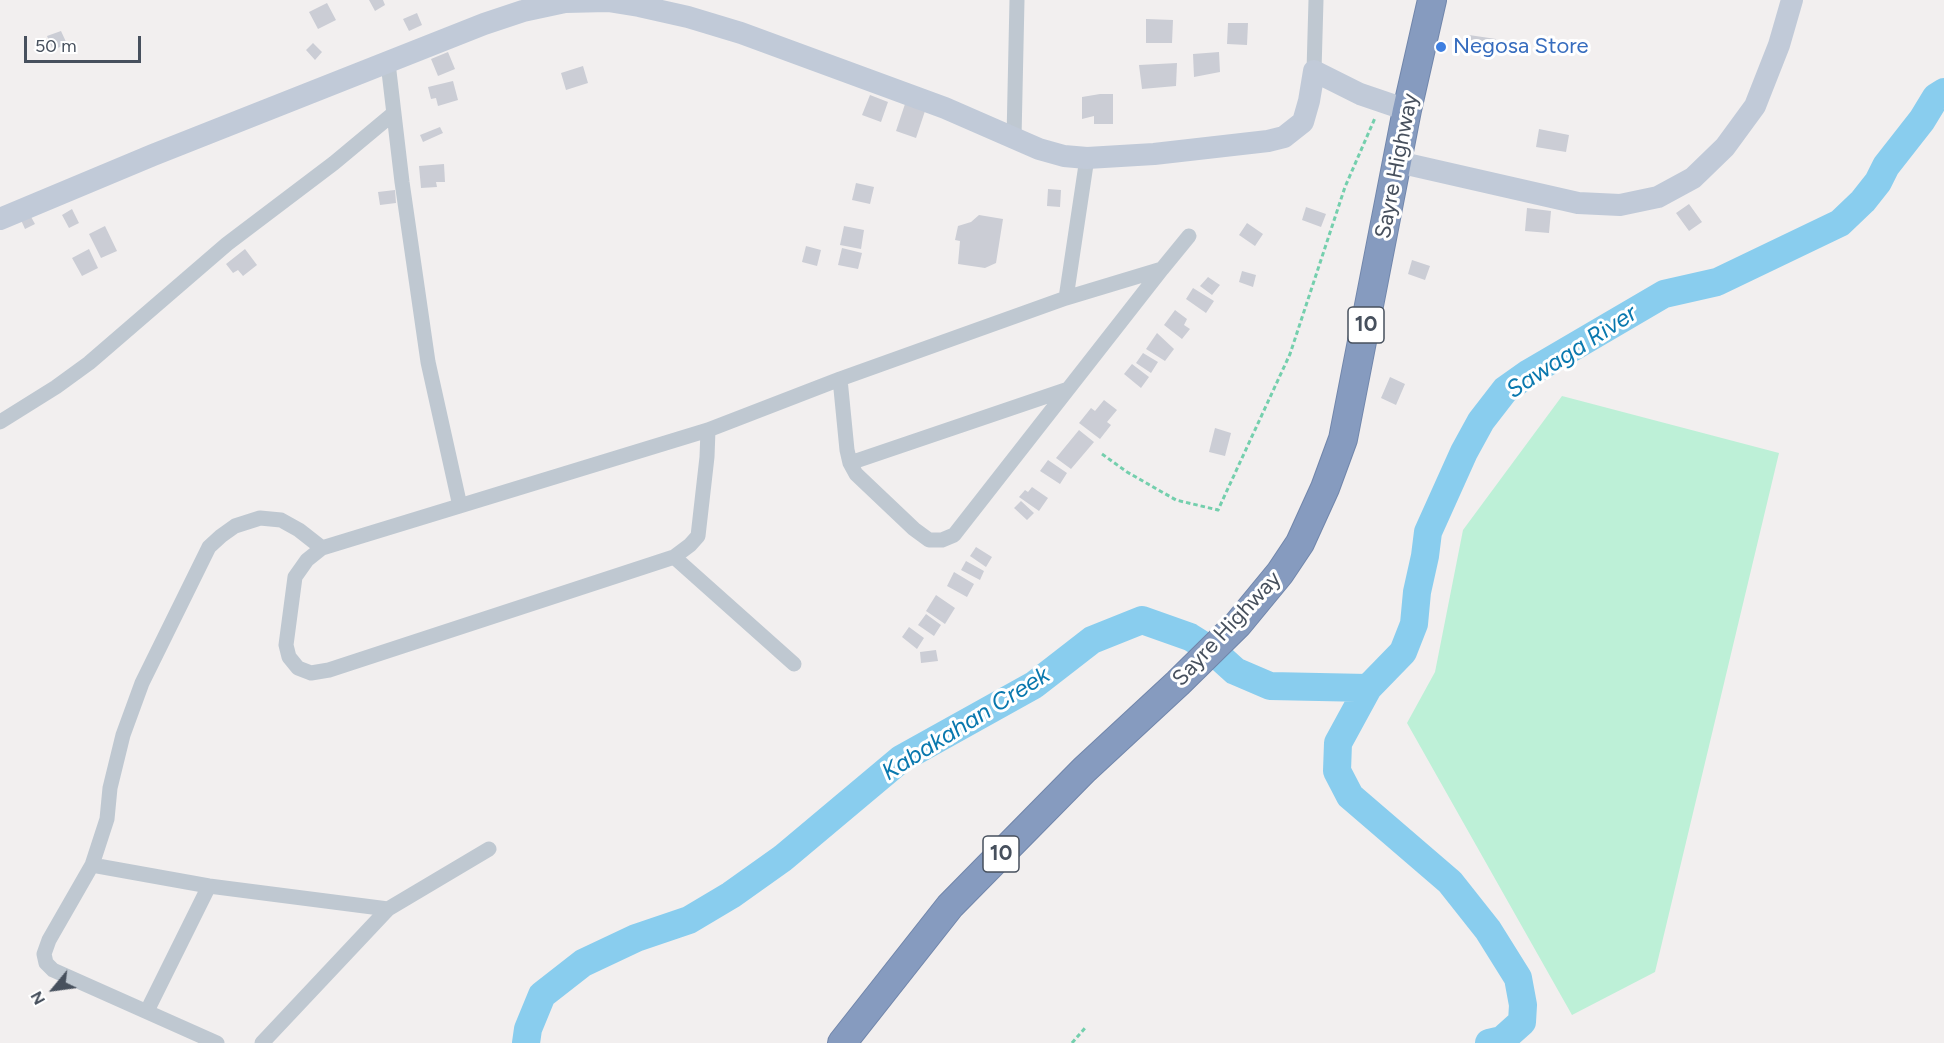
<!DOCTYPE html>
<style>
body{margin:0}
#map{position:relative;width:1944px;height:1043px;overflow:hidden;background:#f2efef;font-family:Figtree,sans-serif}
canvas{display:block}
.north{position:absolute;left:24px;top:959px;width:60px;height:60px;-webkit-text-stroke:4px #fff;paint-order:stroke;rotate:241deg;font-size:16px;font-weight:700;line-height:24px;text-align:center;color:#47505d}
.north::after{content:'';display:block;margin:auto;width:21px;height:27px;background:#47505d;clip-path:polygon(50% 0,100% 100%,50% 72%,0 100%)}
.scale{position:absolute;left:24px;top:36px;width:117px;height:27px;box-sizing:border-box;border:3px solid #47505d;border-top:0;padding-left:8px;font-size:18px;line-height:21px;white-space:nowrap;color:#47505d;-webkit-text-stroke:4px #fff;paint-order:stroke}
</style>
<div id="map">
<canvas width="1944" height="1043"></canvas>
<div class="north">N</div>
<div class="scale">50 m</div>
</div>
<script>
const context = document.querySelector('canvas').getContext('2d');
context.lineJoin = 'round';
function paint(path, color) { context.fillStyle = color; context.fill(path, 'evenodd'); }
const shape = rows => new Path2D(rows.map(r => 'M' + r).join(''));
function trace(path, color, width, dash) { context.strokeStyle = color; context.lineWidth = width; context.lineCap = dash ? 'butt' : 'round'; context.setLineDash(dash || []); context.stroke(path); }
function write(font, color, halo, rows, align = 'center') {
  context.font = font + ' Figtree,sans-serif'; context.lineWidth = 6; context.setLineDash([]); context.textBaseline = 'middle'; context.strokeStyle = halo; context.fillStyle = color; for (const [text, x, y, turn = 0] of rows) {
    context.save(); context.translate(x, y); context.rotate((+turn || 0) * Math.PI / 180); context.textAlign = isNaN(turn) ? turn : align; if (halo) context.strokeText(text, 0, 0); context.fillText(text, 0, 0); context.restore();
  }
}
const green = shape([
 [1562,396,1779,453,1655,972,1572,1015,1407,723,1435,672,1463,530]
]);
const river = shape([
 [526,1043,528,1029,542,995,583,963,636,938,689,920,731,895,783,858,901,759,1034,685,1092,640,1142,620,1190,637,1214,652,1235,671,1270,686,1368,688],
 [1489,1043,1502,1040,1522,1022,1523,1005,1518,978,1488,930,1450,882,1350,796,1337,771,1338,743,1368,688,1403,652,1414,624,1417,592,1425,556,1428,532,1464,452,1481,421,1505,390,1529,373,1664,294,1717,282,1840,223,1863,201,1878,182,1886,166,1922,120,1936,97,1944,92]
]);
const building = shape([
 [369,0,383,0,385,5,375,11],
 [327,3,336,20,318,29,309,12],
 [417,13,422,25,409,31,403,19],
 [1146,19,1173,20,1172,43,1146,43],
 [1228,23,1248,23,1247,45,1227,44],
 [61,31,67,44,53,50,47,36],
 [1469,35,1496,39,1491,52,1465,46],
 [313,43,322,52,315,60,306,50],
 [448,52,455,69,438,76,431,59],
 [1219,52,1220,72,1194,77,1193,54],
 [1177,63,1176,86,1142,89,1139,65],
 [583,66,588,83,566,90,561,73],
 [453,81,458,100,438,106,436,98,431,99,428,87],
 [1100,94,1113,94,1113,124,1094,124,1094,116,1082,119,1082,97],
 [870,95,888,102,881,122,862,115],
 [905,104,925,111,916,138,896,131],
 [440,127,443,133,423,142,420,135],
 [1539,129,1569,135,1566,152,1536,147],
 [444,164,445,182,436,182,437,187,421,188,419,166],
 [856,183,874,187,870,204,852,200],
 [1048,189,1061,190,1060,207,1047,206],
 [395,190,396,203,380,205,378,192],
 [1689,204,1702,222,1689,231,1676,213],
 [1306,207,1326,214,1321,227,1302,220],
 [1527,208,1551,211,1549,233,1525,231],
 [72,209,79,223,69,228,62,215],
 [30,215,35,224,25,229,21,220],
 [979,215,1003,219,996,263,985,268,958,264,960,241,955,240,958,226,971,222],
 [1247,223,1263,234,1255,246,1239,235],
 [105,226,117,251,101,258,89,234],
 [844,226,864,230,861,249,840,245],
 [806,246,821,250,817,266,802,262],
 [842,248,862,253,858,269,838,265],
 [89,249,98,268,82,276,72,258],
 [245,249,257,265,243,276,238,270,233,273,226,264],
 [1412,260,1430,266,1425,280,1408,274],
 [1242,271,1256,275,1253,287,1239,282],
 [1208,277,1220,285,1212,295,1200,286],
 [1193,288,1214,301,1206,313,1186,299],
 [1175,310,1187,319,1184,325,1190,329,1182,339,1164,325],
 [1157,333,1174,349,1165,361,1146,349],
 [1143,353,1158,362,1151,373,1136,363],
 [1132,364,1149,377,1141,388,1124,374],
 [1390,377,1405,384,1396,405,1381,398],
 [1104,400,1117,410,1107,422,1111,425,1100,439,1079,423,1091,408,1095,411],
 [1215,428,1231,433,1225,456,1209,452],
 [1079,430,1094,442,1071,469,1056,458],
 [1048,460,1067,473,1060,484,1040,471],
 [1032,487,1048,498,1039,511,1019,497,1025,490,1028,492],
 [1021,501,1034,513,1027,520,1014,508],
 [976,547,992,557,986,567,970,556],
 [966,561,984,571,980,580,961,570],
 [954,572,974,584,967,597,947,586],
 [936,595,955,608,945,624,926,611],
 [926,614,941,625,934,636,918,625],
 [909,627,924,638,917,649,902,637],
 [936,650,938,661,921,663,920,652]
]);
const path = shape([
 [1102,454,1127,472,1176,500,1218,510,1290,354,1345,187,1375,118],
 [1072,1043,1085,1028]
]);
const street = shape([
 [388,63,402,182,428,362,460,506],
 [1314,71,1316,0],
 [1014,138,1017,0],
 [1087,158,1066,298,1162,269,1189,236],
 [840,379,847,450,850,463,856,474,914,529,929,540,942,540,954,535,1162,269],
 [0,422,56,387,89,363,227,244,334,163,394,113],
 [708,430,707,457,698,536,690,545,674,557,329,670,311,673,298,668,289,657,286,645,295,577,307,560,322,548,708,430],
 [708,430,840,379,1066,298],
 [850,463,1068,389],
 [674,557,794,664],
 [92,865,209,886,388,909],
 [147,1011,209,886],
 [217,1043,53,970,46,963,44,954,49,940,92,865,107,819,110,788,123,735,142,683,209,547,221,536,235,526,260,518,281,520,299,530,322,548],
 [262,1043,388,909,489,849]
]);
const secondary = shape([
 [1398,162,1578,203,1620,205,1658,197,1693,178,1725,147,1755,106,1779,45,1792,0],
 [0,219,153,155,484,24,523,11,565,2,608,1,639,6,688,17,741,33,945,108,1039,149,1064,156,1087,158,1154,154,1268,141,1284,137,1303,122,1309,101,1314,71,1360,94,1407,110]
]);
const highway = shape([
 [842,1043,950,906,1084,770,1178,683,1238,624,1280,573,1300,543,1325,488,1343,439,1407,110,1432,0]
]);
const markers = [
 [1441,47,6,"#3f7fe0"]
];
const shields = [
 [1366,325,36],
 [1001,854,36]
];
const shieldNames = [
 ["10",1366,325],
 ["10",1001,854]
];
const shopNames = [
 ["Negosa Store",1453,47]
];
const streetNames = [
 ["Sayre Highway",1397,166,-79],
 ["Sayre Highway",1227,629,-47]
];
const waterNames = [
 ["Sawaga River",1572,352,-33],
 ["Kabakahan Creek",966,724,-32]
];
paint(green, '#bdf0d7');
trace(river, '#89cdee', 28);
paint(building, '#cbcdd5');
trace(highway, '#7186ab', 30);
trace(path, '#74cfad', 3, [4.5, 3]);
trace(street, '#bfc8d1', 15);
trace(secondary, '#c1cad8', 22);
trace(highway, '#869bbf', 28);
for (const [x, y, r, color] of markers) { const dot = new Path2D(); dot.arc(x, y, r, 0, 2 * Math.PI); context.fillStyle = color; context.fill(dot); trace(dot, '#fff', 2); }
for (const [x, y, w] of shields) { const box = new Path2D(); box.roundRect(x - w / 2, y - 18, w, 36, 4.5); context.fillStyle = '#fff'; context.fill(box); trace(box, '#47505d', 1.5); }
write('bold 21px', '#47505d', null, shieldNames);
write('22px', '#366cbe', '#fff', shopNames, 'left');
write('22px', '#47505d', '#fff', streetNames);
write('italic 24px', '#0978ae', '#fff', waterNames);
</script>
